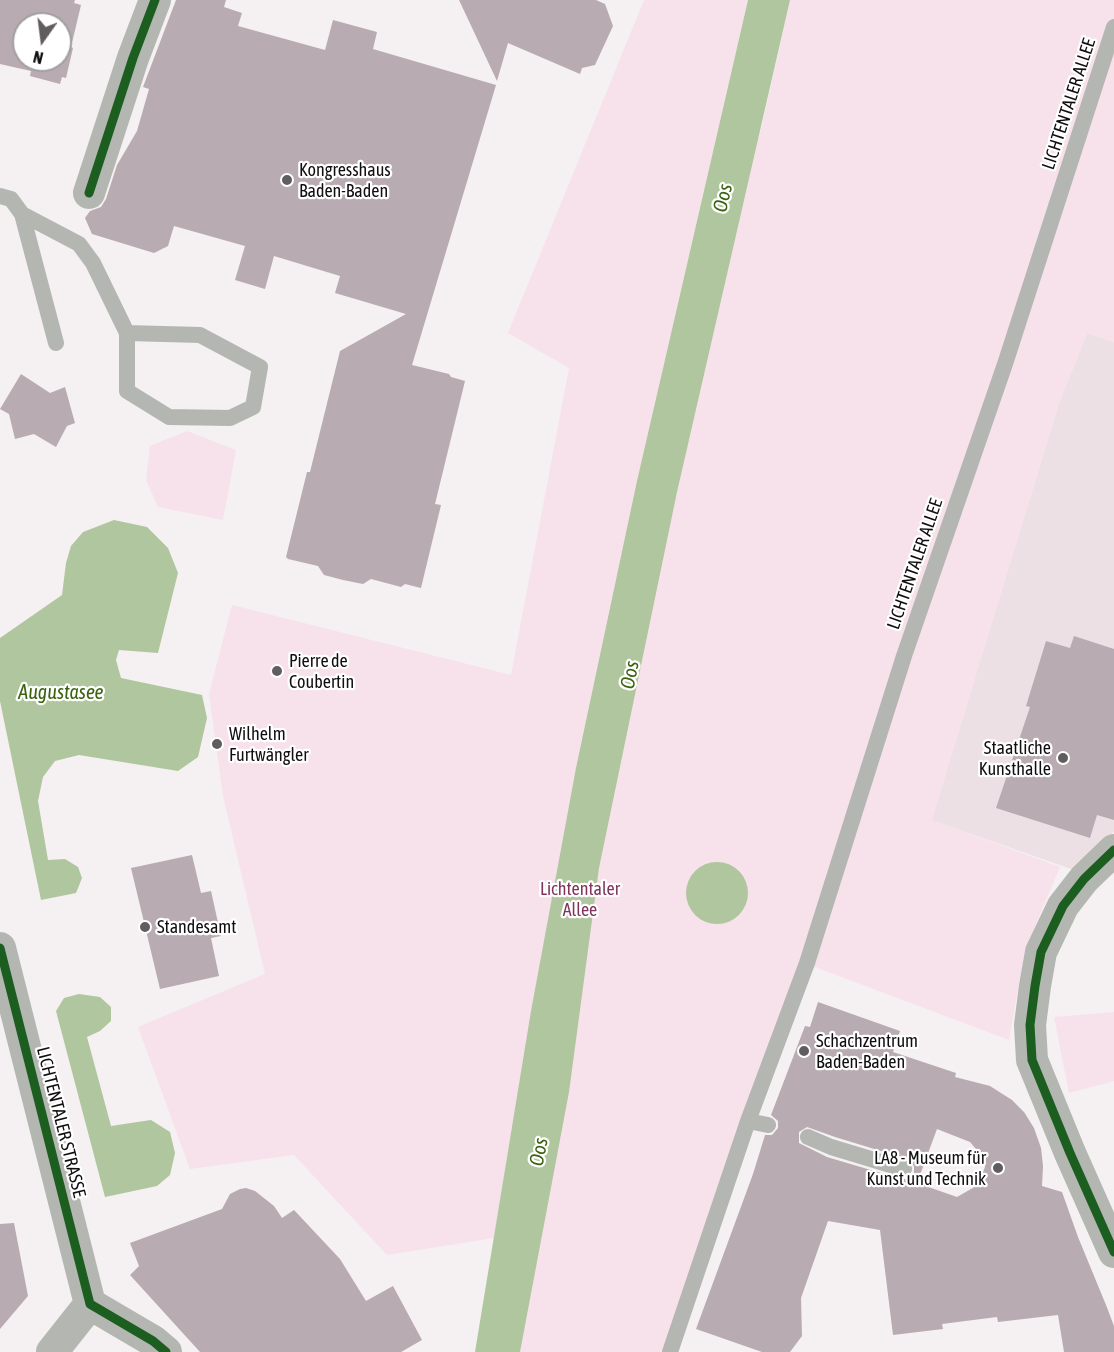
<!DOCTYPE html>
<meta charset="utf-8">
<style>
body{margin:0}
#map{position:relative;width:1114px;height:1352px;overflow:hidden;background:#f5f0f2;font-family:"Asap Condensed",sans-serif}
canvas{display:block}
.north{position:absolute;left:12px;top:12px;width:60px;height:60px;box-sizing:border-box;background:#fff;border:2px solid #a09f9f;border-radius:50%;rotate:194deg;font-size:16px;font-weight:700;line-height:24px;text-align:center;color:#110e10}
.north::after{content:'';display:block;margin:auto;width:21px;height:27px;background:#615d5f;clip-path:polygon(50% 0,100% 100%,50% 72%,0 100%)}
</style>
<div id="map">
<canvas width="1114" height="1352"></canvas>
<div class="north">N</div>
</div>
<script>
const context = document.querySelector('canvas').getContext('2d');
context.lineJoin = 'round';
function paint(path, color) { context.fillStyle = color; context.fill(path, 'evenodd'); }
const shape = rows => new Path2D(rows.map(r => 'M' + r).join(''));
function trace(path, color, width, dash) { context.strokeStyle = color; context.lineWidth = width; context.lineCap = dash ? 'butt' : 'round'; context.setLineDash(dash || []); context.stroke(path); }
function write(font, color, halo, rows, align = 'center') {
  context.font = font + ' "Asap Condensed",sans-serif'; context.lineWidth = 4.5; context.setLineDash([]); context.textBaseline = 'middle'; context.strokeStyle = halo; context.fillStyle = color; for (const [text, x, y, turn = 0] of rows) {
    context.save(); context.translate(x, y); context.rotate((+turn || 0) * Math.PI / 180); context.textAlign = isNaN(turn) ? turn : align; if (halo) context.strokeText(text, 0, 0); context.fillText(text, 0, 0); context.restore();
  }
}
const built = shape([
 [1087,333,1114,342,1114,832,1071,869,931,820,1059,403]
]);
const green = shape([
 [644,0,748,0,658,390,761,130,790,0,1114,0,1114,342,1087,333,1059,403,932,820,1060,867,1025,950,1009,1040,807,964,670,1352,520,1352,523,1327,512,1127,494,1238,387,1255,294,1155,190,1169,138,1027,265,974,223,796,209,694,232,605,511,675,569,368,508,333],
 [187,431,236,450,223,520,158,507,146,480,150,446],
 [1114,1012,1114,1081,1069,1093,1054,1017]
]);
const water = shape([
 [748,0,790,0,677,492,599,868,569,1092,520,1352,475,1352,531,1011,576,768,637,481],
 [114,520,147,527,168,548,178,573,158,653,119,650,116,660,121,678,202,695,207,718,198,757,178,771,79,755,55,761,43,777,38,801,48,860,65,859,78,867,82,878,76,893,41,900,0,701,0,638,62,595,66,563,71,546,83,532],
 '686 893a31 31 0 1 1 62 0a31 31 0 1 1-62 0Z',
 [79,994,100,997,111,1007,111,1021,100,1031,87,1037,111,1126,151,1120,170,1132,175,1153,170,1175,157,1186,105,1197,56,1011,64,998]
]);
const building = shape([
 [0,0,75,0,74,3,81,5,71,47,73,48,66,78,62,77,60,84,30,76,31,71,0,64],
 [24,24,60,24,60,60,24,60],
 [176,0,226,0,224,7,242,13,238,26,325,50,333,20,377,32,373,49,496,85,412,365,449,374,451,377,465,381,435,504,441,505,421,588,405,584,401,587,371,579,363,584,343,580,324,575,318,566,288,559,286,557,307,472,310,472,340,351,406,314,335,293,340,276,274,256,265,289,235,280,245,246,174,226,168,246,154,253,92,234,85,218,90,211,101,207,106,199,117,165,137,131,149,89,143,87],
 [459,0,596,0,605,4,613,26,595,65,582,68,580,74,508,43,497,81],
 [21,374,50,393,65,387,75,423,67,426,56,447,34,434,15,439,9,414,0,409],
 [1074,636,1114,649,1114,820,1097,815,1090,838,996,808,1030,707,1026,706,1046,641,1070,648],
 [192,855,201,893,211,891,221,936,211,938,219,976,160,989,131,868],
 [818,1002,900,1031,893,1052,956,1073,955,1077,990,1086,1012,1100,1024,1112,1034,1128,1041,1148,1043,1166,1042,1186,1062,1192,1078,1237,1106,1305,1114,1326,1114,1352,1064,1352,1058,1315,998,1322,997,1317,942,1324,943,1329,893,1335,880,1230,828,1221,801,1298,802,1336,790,1352,762,1352,696,1329,753,1174,765,1135,772,1135,778,1128,778,1121,771,1115,805,1026,810,1027],
 [807,1127,835,1137,907,1159,914,1166,914,1173,907,1179,901,1179,827,1157,799,1143,799,1132],
 [937,1129,970,1142,981,1155,985,1167,978,1185,957,1197,917,1183],
 [246,1188,255,1191,274,1206,282,1218,294,1210,340,1259,366,1301,393,1286,422,1340,401,1352,200,1352,130,1275,139,1266,130,1243,222,1209,230,1194,240,1189],
 [14,1223,28,1296,0,1329,0,1224]
]);
const lane = shape([
 [0,196,11,199,22,214,56,343],
 [22,214,79,244,93,263,127,333,127,391,169,417,230,418,253,407,260,367,200,335,127,333],
 [748,1121,768,1125],
 [808,1137,831,1147,904,1169],
 [670,1352,748,1121,807,963,904,656,1005,364,1114,27]
]);
const street = shape([
 [89,193,133,58,155,0],
 [1114,850,1084,879,1063,906,1041,952,1035,986,1030,1025,1032,1060,1070,1153,1114,1252],
 [0,948,90,1304],
 [90,1304,153,1341,166,1352],
 [52,1352,90,1304]
]);
const cycleway = shape([
 [89,193,133,58,155,0],
 [1114,850,1084,879,1063,906,1041,952,1035,986,1030,1025,1032,1060,1070,1153,1114,1252],
 [0,948,90,1304],
 [90,1304,153,1341,166,1352]
]);
const markers = [
 [287,180,6,"#615d5f"],
 [277,671,6,"#615d5f"],
 [217,744,6,"#615d5f"],
 [1063,758,6,"#615d5f"],
 [145,927,6,"#615d5f"],
 [804,1051,6,"#615d5f"],
 [998,1168,6,"#615d5f"]
];
const streetNames = [
 ["LICHTENTALER ALLEE",1069,104,-72],
 ["LICHTENTALER ALLEE",915,564,-71],
 ["LICHTENTALER STRASSE",61,1122,76]
];
const poiNames = [
 ["Kongresshaus",299,170],
 ["Baden-Baden",299,191],
 ["Pierre de",289,661],
 ["Coubertin",289,682],
 ["Wilhelm",229,734],
 ["Furtwängler",229,755],
 ["Staatliche",1051,748,"right"],
 ["Kunsthalle",1051,769,"right"],
 ["Standesamt",157,927],
 ["Schachzentrum",816,1041],
 ["Baden-Baden",816,1062],
 ["LA8 - Museum für",986,1158,"right"],
 ["Kunst und Technik",986,1179,"right"]
];
const parkNames = [
 ["Lichtentaler",580,889],
 ["Allee",580,910]
];
const waterNames = [
 ["Oos",723,198,-77],
 ["Oos",630,675,-79],
 ["Augustasee",61,693],
 ["Oos",539,1152,-79]
];
paint(built, '#ece0e5');
paint(green, '#f7e2eb');
paint(water, '#b0c69e');
paint(building, '#b8abb1');
trace(lane, '#b4b7b1', 16);
trace(street, '#b4b7b1', 32);
trace(cycleway, '#1b5e20', 9);
for (const [x, y, r, color] of markers) { const dot = new Path2D(); dot.arc(x, y, r, 0, 2 * Math.PI); context.fillStyle = color; context.fill(dot); trace(dot, '#fff', 2); }
write('18px', '#110e10', '#fff', streetNames);
write('18px', '#110e10', '#fff', poiNames, 'left');
write('18px', '#80335b', '#fff', parkNames);
write('italic 20px', '#3b620e', '#fff', waterNames);
</script>
